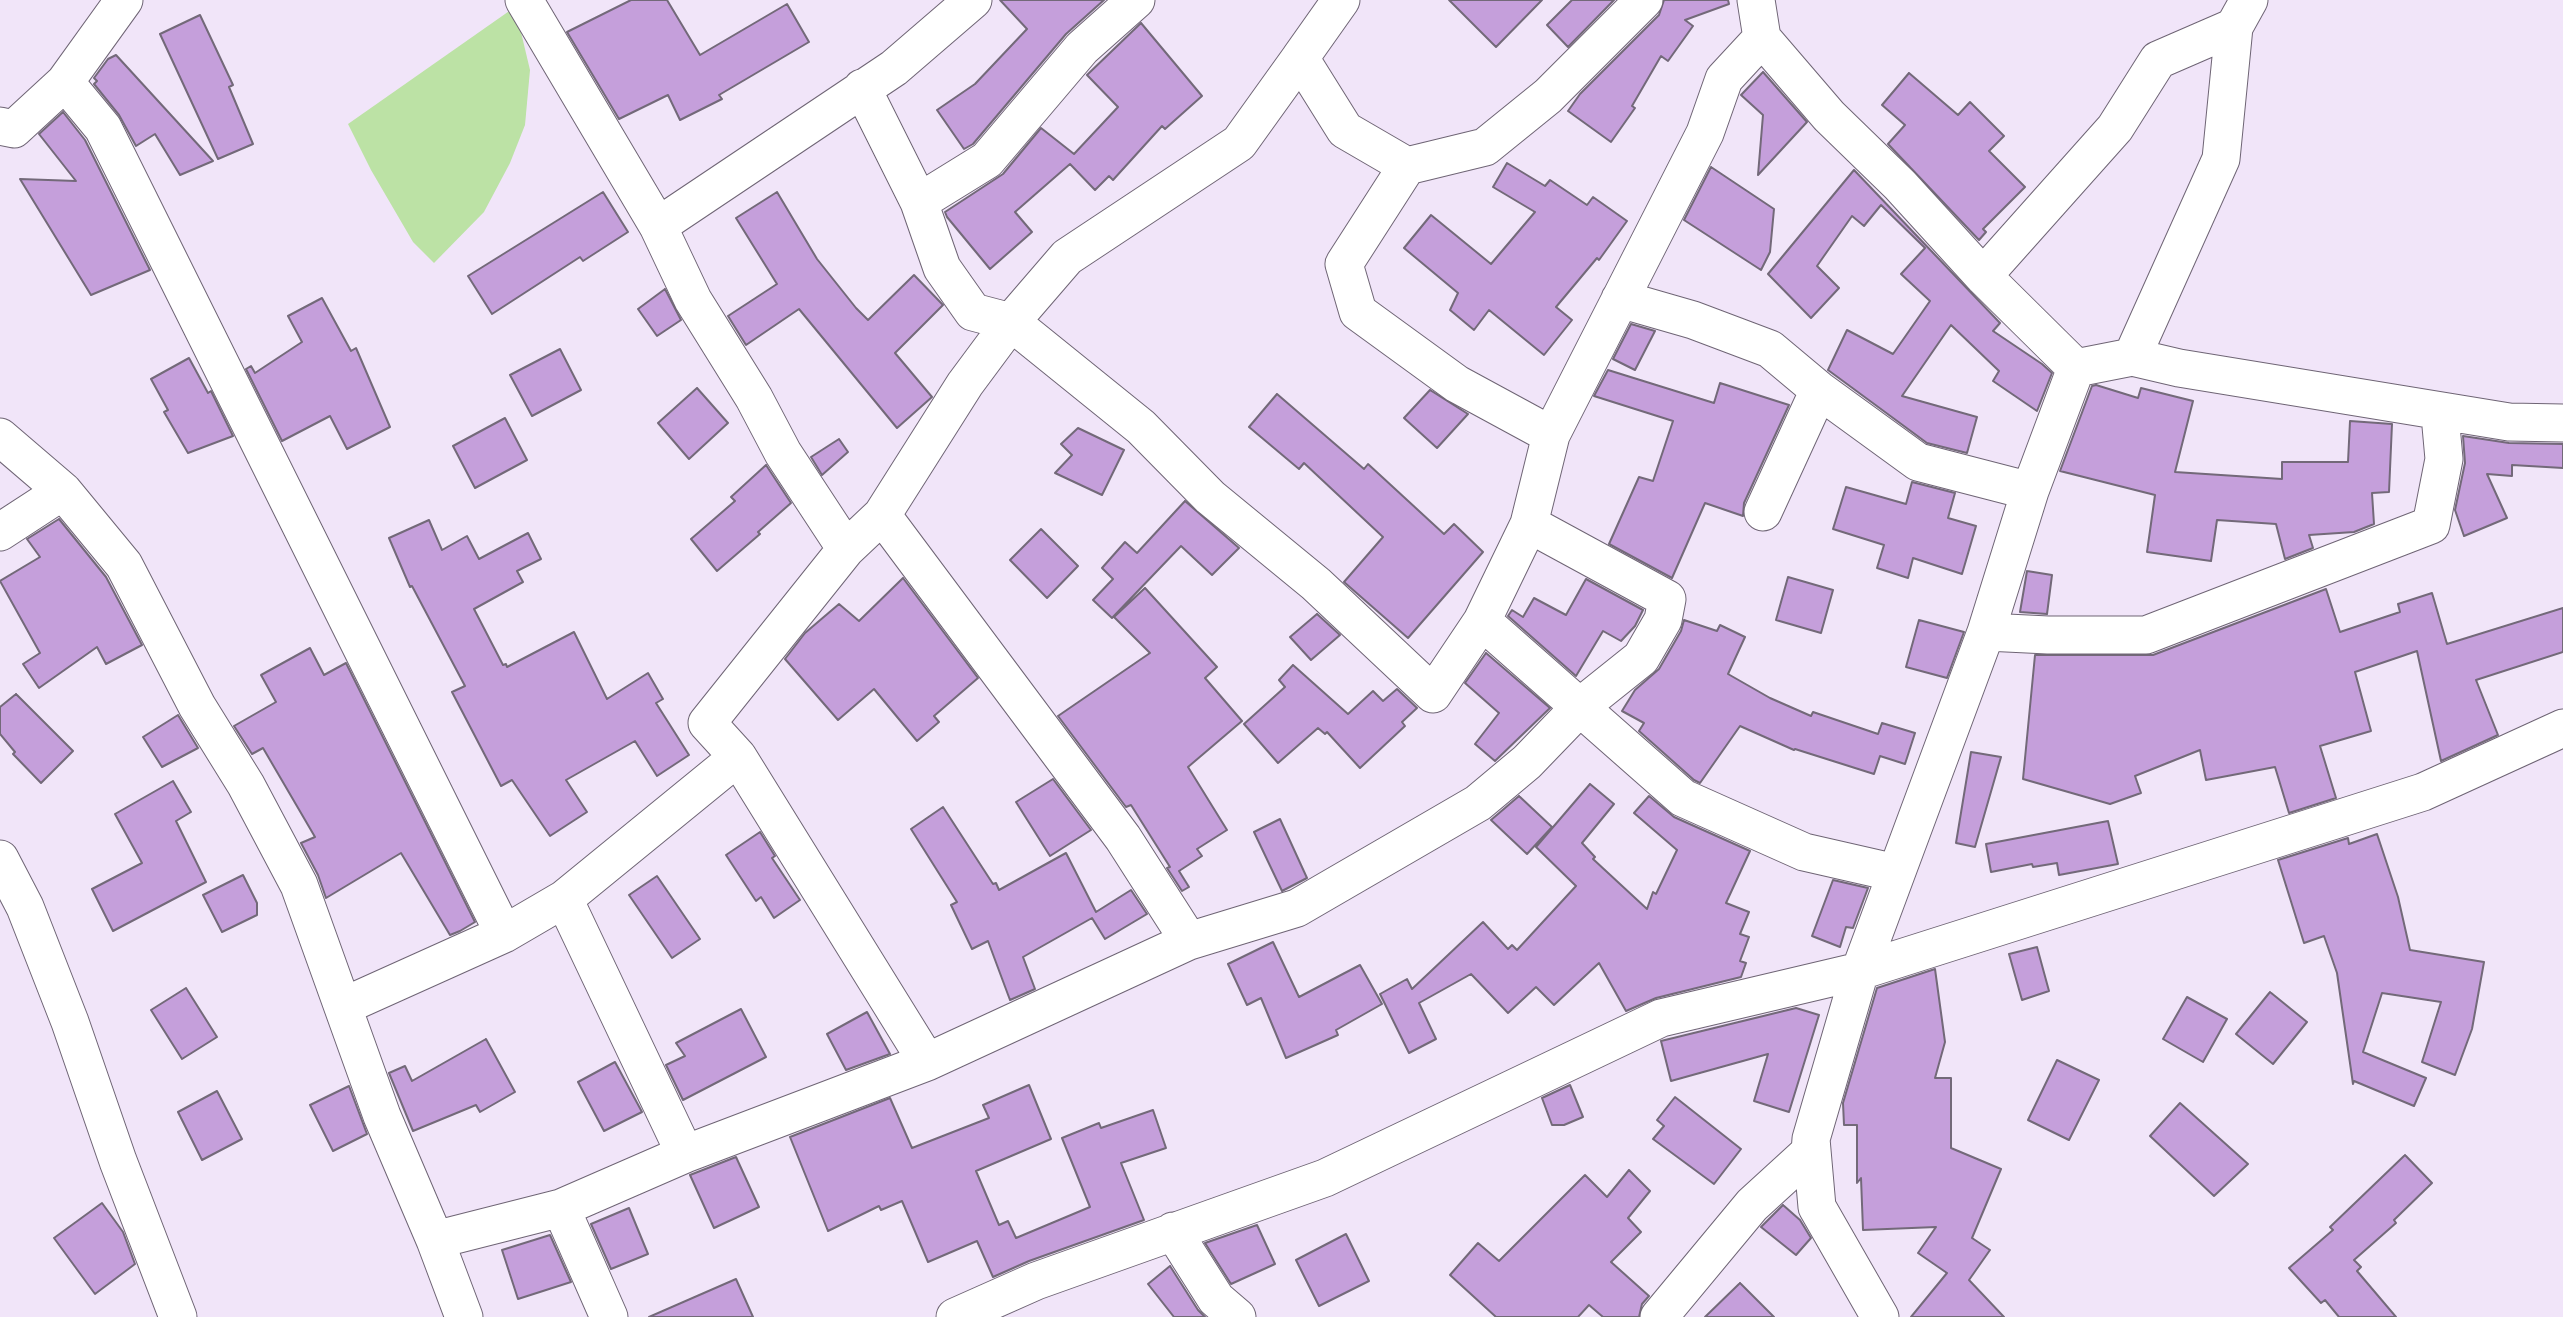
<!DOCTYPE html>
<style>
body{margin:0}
canvas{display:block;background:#f1e5f9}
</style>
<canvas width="2563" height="1317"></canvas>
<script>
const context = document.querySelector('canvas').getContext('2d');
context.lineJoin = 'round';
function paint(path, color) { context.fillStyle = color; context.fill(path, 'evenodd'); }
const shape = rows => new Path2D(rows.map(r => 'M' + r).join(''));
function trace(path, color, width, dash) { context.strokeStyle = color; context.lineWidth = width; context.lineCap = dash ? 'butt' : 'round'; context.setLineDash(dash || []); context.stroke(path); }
const green = shape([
 [515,7,530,70,525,125,510,163,484,212,434,263,413,242,371,170,348,124]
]);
const building = shape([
 [631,0,667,0,700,55,787,4,809,42,719,95,722,99,680,120,668,95,619,119,567,32,631,0],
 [1000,0,1104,0,1066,34,973,144,964,149,937,110,975,84,1027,29,1000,0],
 [1449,0,1542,0,1496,47,1449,0],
 [1572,0,1614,0,1568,47,1547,25,1572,0],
 [1664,0,1728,0,1729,4,1685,20,1693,26,1668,61,1661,56,1632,106,1635,108,1611,142,1568,111,1580,94,1659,15,1664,0],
 [200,15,233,85,229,87,253,144,218,159,160,34,200,15],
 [1141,23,1202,96,1165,129,1162,126,1113,180,1109,176,1095,190,1070,164,1015,212,1032,232,990,269,947,217,945,212,1003,174,1041,128,1074,154,1118,107,1087,75,1141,23],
 [116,55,159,102,213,161,180,175,155,134,136,146,119,115,94,84,97,81,94,78,108,59,116,55],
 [1763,72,1807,122,1758,175,1763,115,1741,95,1763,72],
 [1909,73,1958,115,1970,102,2004,136,1989,151,2025,187,1983,229,1986,232,1979,240,1888,144,1905,125,1882,105,1909,73],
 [63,112,85,140,150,270,91,295,20,179,76,181,39,134,63,112],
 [1507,163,1545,186,1550,180,1587,205,1593,197,1627,221,1599,260,1597,258,1556,307,1572,320,1544,355,1489,310,1474,330,1450,310,1458,293,1404,248,1431,215,1491,264,1535,212,1493,187,1507,163],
 [1711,167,1774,209,1770,252,1761,270,1684,220,1711,167],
 [1854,170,2000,323,1993,331,2042,364,2052,373,2037,411,1993,381,1999,371,1951,325,1902,396,1977,417,1967,453,1927,443,1828,370,1847,330,1893,354,1930,301,1901,274,1925,248,1881,205,1864,226,1852,216,1817,266,1839,288,1811,318,1768,274,1854,170],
 [603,192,628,232,583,261,580,257,492,314,468,276,603,192],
 [777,192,817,259,856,308,868,320,914,275,943,305,895,353,932,397,897,428,799,309,746,345,728,316,777,284,736,218,777,192],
 [665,289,681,320,657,336,638,309,665,289],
 [322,298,351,351,356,348,390,427,347,449,330,416,282,441,246,369,251,366,255,373,302,342,288,316,322,298],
 [1631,324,1655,331,1635,370,1613,359,1631,324],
 [560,349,581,390,532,416,510,375,560,349],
 [189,358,208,393,211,391,233,436,188,453,164,412,168,410,151,379,189,358],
 [1608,370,1714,403,1720,383,1789,405,1744,503,1743,516,1705,503,1672,578,1609,544,1639,477,1653,481,1673,421,1594,396,1608,370],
 [2096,385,2138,398,2141,388,2193,401,2175,472,2282,479,2282,462,2348,462,2350,421,2392,424,2389,492,2372,493,2374,524,2354,532,2309,535,2313,548,2285,559,2276,524,2217,520,2211,561,2147,552,2155,495,2060,471,2092,386,2096,385],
 [697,388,728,423,689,459,658,423,697,388],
 [1430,390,1468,414,1437,448,1404,418,1430,390],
 [1277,394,1364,469,1368,464,1444,534,1454,524,1483,552,1408,638,1344,582,1383,537,1304,463,1299,469,1249,427,1277,394],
 [505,418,527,460,475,488,453,446,505,418],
 [1078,428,1124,450,1102,495,1055,473,1072,455,1061,444,1078,428],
 [2463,436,2509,443,2563,444,2563,468,2512,465,2512,476,2487,474,2507,518,2464,536,2455,510,2465,463,2463,436],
 [839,439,848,452,822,475,811,457,839,439],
 [766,465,791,503,758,532,760,534,717,571,691,539,735,501,731,497,766,465],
 [1912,482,1955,493,1948,518,1976,526,1962,574,1913,558,1908,578,1877,568,1884,545,1833,529,1846,487,1906,504,1912,482],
 [1185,501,1239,548,1212,575,1181,546,1112,618,1093,600,1113,579,1102,568,1125,542,1137,553,1185,501],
 [59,519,106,577,142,645,106,664,97,647,39,688,23,664,40,653,0,581,40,557,27,539,59,519],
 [429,520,442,550,467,536,479,559,528,533,541,559,517,571,523,582,474,609,503,665,506,664,507,667,574,632,607,699,648,673,663,699,656,703,689,755,657,776,635,741,566,780,587,812,550,836,512,780,501,786,452,692,465,686,412,586,410,587,389,538,429,520],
 [1041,529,1078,566,1047,598,1010,560,1041,529],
 [2027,571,2052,575,2047,614,2020,612,2027,571],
 [1788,577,1833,590,1821,633,1776,620,1788,577],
 [903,578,978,678,934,716,939,722,917,741,874,689,838,720,785,659,805,633,839,604,859,621,903,578],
 [1586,579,1643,610,1635,626,1621,641,1603,631,1576,676,1508,616,1512,610,1523,617,1534,598,1566,615,1586,579],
 [1145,588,1217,667,1205,678,1242,721,1188,767,1227,830,1197,849,1202,856,1179,871,1189,887,1182,891,1167,868,1170,867,1131,805,1126,807,1058,716,1150,653,1114,617,1145,588],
 [2326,589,2340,632,2400,612,2398,604,2432,593,2447,644,2563,608,2563,652,2476,680,2498,735,2441,761,2417,651,2355,672,2371,731,2320,746,2336,798,2289,813,2275,767,2206,780,2200,750,2135,776,2141,793,2110,804,2023,779,2035,655,2153,655,2326,589],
 [1317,614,1340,635,1311,660,1290,637,1317,614],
 [1684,620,1717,631,1720,625,1745,637,1728,674,1770,698,1811,716,1813,712,1878,734,1882,723,1915,733,1905,764,1880,756,1874,774,1795,749,1794,750,1740,726,1700,783,1694,780,1639,731,1644,723,1622,711,1635,690,1659,669,1681,631,1684,620],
 [1919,620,1964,632,1947,678,1906,667,1919,620],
 [310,648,324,675,346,663,475,922,460,931,450,935,401,853,326,898,318,875,301,843,315,837,263,748,252,754,234,726,276,702,261,675,310,648],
 [1486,653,1550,708,1495,761,1475,744,1499,713,1465,683,1486,653],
 [1293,665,1348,714,1373,691,1383,701,1397,689,1417,708,1402,722,1405,726,1360,768,1327,732,1325,734,1318,728,1278,763,1244,724,1285,687,1279,680,1293,665],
 [16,694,73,751,41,783,13,754,15,752,0,734,0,707,16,694],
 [178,715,198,748,162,767,143,737,178,715],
 [1971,752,2001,757,1975,847,1956,843,1971,752],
 [1053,779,1091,830,1050,856,1016,802,1053,779],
 [173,781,191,812,176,821,206,882,113,931,92,889,142,863,115,814,173,781],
 [1590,784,1614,804,1582,843,1595,857,1593,859,1647,909,1653,892,1656,894,1677,850,1634,813,1649,796,1674,817,1750,851,1726,903,1749,912,1740,934,1749,937,1740,961,1746,963,1741,977,1656,998,1626,1011,1599,963,1554,1005,1536,987,1508,1013,1471,974,1419,1003,1436,1039,1409,1053,1380,994,1407,979,1412,989,1483,922,1508,949,1512,945,1517,950,1576,886,1536,847,1590,784],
 [1519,796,1552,827,1527,854,1491,820,1519,796],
 [943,807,993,884,996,883,999,890,1066,853,1096,912,1131,890,1147,914,1105,939,1092,918,1023,957,1035,989,1010,1000,988,941,972,949,951,905,957,902,911,829,943,807],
 [1280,819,1307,878,1282,891,1254,832,1280,819],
 [2108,821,2118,864,2059,875,2057,863,2033,867,2032,864,1991,872,1986,844,2108,821],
 [760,832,775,856,772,858,800,900,774,918,761,897,756,901,726,855,760,832],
 [2377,834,2398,897,2410,950,2484,962,2472,1029,2455,1075,2422,1062,2441,1002,2382,993,2363,1052,2426,1078,2414,1106,2354,1081,2353,1084,2337,973,2324,936,2304,943,2278,860,2348,838,2349,844,2377,834],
 [243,875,257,903,257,915,222,932,203,895,243,875],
 [657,876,700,939,672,958,629,895,657,876],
 [1833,880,1868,888,1853,928,1846,927,1840,947,1812,936,1833,880],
 [1273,942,1299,997,1360,965,1382,1004,1336,1030,1338,1035,1286,1058,1261,998,1247,1005,1228,964,1273,942],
 [2037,947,2049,991,2022,1000,2009,954,2037,947],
 [1935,969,1945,1042,1935,1078,1951,1078,1951,1148,2001,1169,1972,1238,1990,1250,1969,1280,2004,1317,1911,1317,1947,1273,1918,1253,1936,1227,1863,1230,1861,1178,1857,1183,1857,1125,1844,1125,1843,1103,1877,988,1935,969],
 [186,988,217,1037,182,1059,151,1010,186,988],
 [2270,992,2307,1022,2273,1064,2236,1034,2270,992],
 [2187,997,2227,1019,2203,1062,2163,1039,2187,997],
 [1796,1008,1819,1015,1789,1112,1754,1101,1768,1054,1671,1081,1661,1041,1796,1008],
 [741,1009,766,1057,683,1100,666,1065,685,1056,676,1043,741,1009],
 [867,1012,890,1054,846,1070,827,1034,867,1012],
 [486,1039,515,1092,480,1112,476,1105,413,1131,389,1073,405,1066,412,1081,486,1039],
 [2057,1060,2099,1080,2069,1140,2028,1120,2057,1060],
 [615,1062,642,1112,604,1131,578,1082,615,1062],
 [1029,1085,1051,1139,976,1171,999,1225,1008,1221,1016,1238,1090,1207,1062,1138,1099,1123,1101,1128,1153,1110,1166,1148,1121,1163,1144,1220,1029,1261,993,1277,977,1241,928,1262,902,1201,881,1210,879,1206,828,1231,790,1137,890,1098,912,1148,989,1118,983,1105,1029,1085],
 [1570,1085,1583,1117,1564,1125,1552,1125,1542,1098,1570,1085],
 [349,1086,367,1134,333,1151,310,1105,349,1086],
 [217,1091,242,1139,202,1160,178,1112,217,1091],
 [1675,1097,1741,1149,1714,1184,1653,1139,1664,1126,1657,1120,1675,1097],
 [2180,1103,2248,1164,2214,1196,2150,1136,2180,1103],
 [2405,1155,2432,1183,2394,1220,2396,1223,2354,1260,2361,1267,2357,1271,2396,1317,2339,1317,2325,1300,2321,1303,2289,1268,2333,1230,2330,1227,2405,1155],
 [736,1157,759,1207,714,1228,690,1175,736,1157],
 [1629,1170,1650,1191,1628,1218,1641,1232,1611,1262,1649,1296,1642,1304,1639,1317,1603,1317,1589,1305,1578,1317,1496,1317,1450,1275,1478,1243,1499,1261,1585,1175,1607,1197,1629,1170],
 [102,1203,123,1232,135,1264,95,1294,54,1238,102,1203],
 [1783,1205,1800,1220,1811,1238,1796,1255,1761,1227,1783,1205],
 [629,1208,648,1254,611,1269,591,1224,629,1208],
 [1257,1225,1275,1264,1231,1284,1205,1243,1257,1225],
 [1346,1234,1369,1281,1319,1306,1296,1260,1346,1234],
 [550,1235,571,1282,518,1299,502,1250,550,1235],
 [1170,1266,1198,1310,1205,1317,1174,1317,1148,1284,1170,1266],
 [736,1279,753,1317,649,1317,736,1279],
 [1740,1283,1774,1317,1705,1317,1740,1283]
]);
const minor = shape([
 [524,0,658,226,693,300,754,398,783,453,846,549],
 [1341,0,1300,58,1345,130,1407,166,1485,147,1548,96,1644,0],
 [1756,0,1762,38,1829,116,1900,185,1983,276,2076,368,2132,357,2179,368,2509,422,2563,423],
 [65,82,103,128,504,934],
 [862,88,919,202,942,268,973,312,1011,322,1141,427,1210,497,1316,584,1433,694,1482,621,1529,524,1551,435,1705,133,1724,79,1762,38],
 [0,126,14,129,65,82,124,0],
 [1407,166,1344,264,1358,312,1457,384,1551,435],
 [919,202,987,160,1082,48,1136,0],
 [658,226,894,68,973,0],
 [1983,276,2115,128,2158,60,2234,27],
 [1620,299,1693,320,1770,349,1819,390,1918,462,2030,491],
 [2132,357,2221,159,2234,27,2249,0],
 [0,437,63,491,124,565,197,706,246,785,299,885,382,1116,435,1240,464,1317],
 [1763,512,1819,390],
 [882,515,1123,838,1189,941],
 [0,532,63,491],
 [1482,621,1683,798,1804,852,1896,873],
 [1986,632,2048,635,2146,635,2431,525,2444,459,2441,426,2447,412],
 [738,757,927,1062],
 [0,859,25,907,70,1022,118,1161,178,1317],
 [564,899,685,1154],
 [344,1006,504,934,564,899,738,757,707,723,846,549,882,515,965,384,1011,322,1067,257,1239,143,1300,58],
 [1811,1139,1817,1207,1880,1317],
 [561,1208,609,1317],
 [1173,1231,1216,1299,1237,1317],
 [435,1240,561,1208,685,1154,927,1062,1189,941,1297,908,1478,803,1527,762,1581,706,1641,658,1663,620,1667,599,1529,524],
 [955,1317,1036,1281,1325,1178,1661,1018,1860,971,2423,792,2563,728],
 [1659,1317,1752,1205,1810,1152,1811,1139,1860,971,1986,632,2030,491,2076,368]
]);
paint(green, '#bce2a5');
paint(building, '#c59fdb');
trace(building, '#736979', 2);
trace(minor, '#6f6575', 39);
trace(minor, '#fff', 37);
</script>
